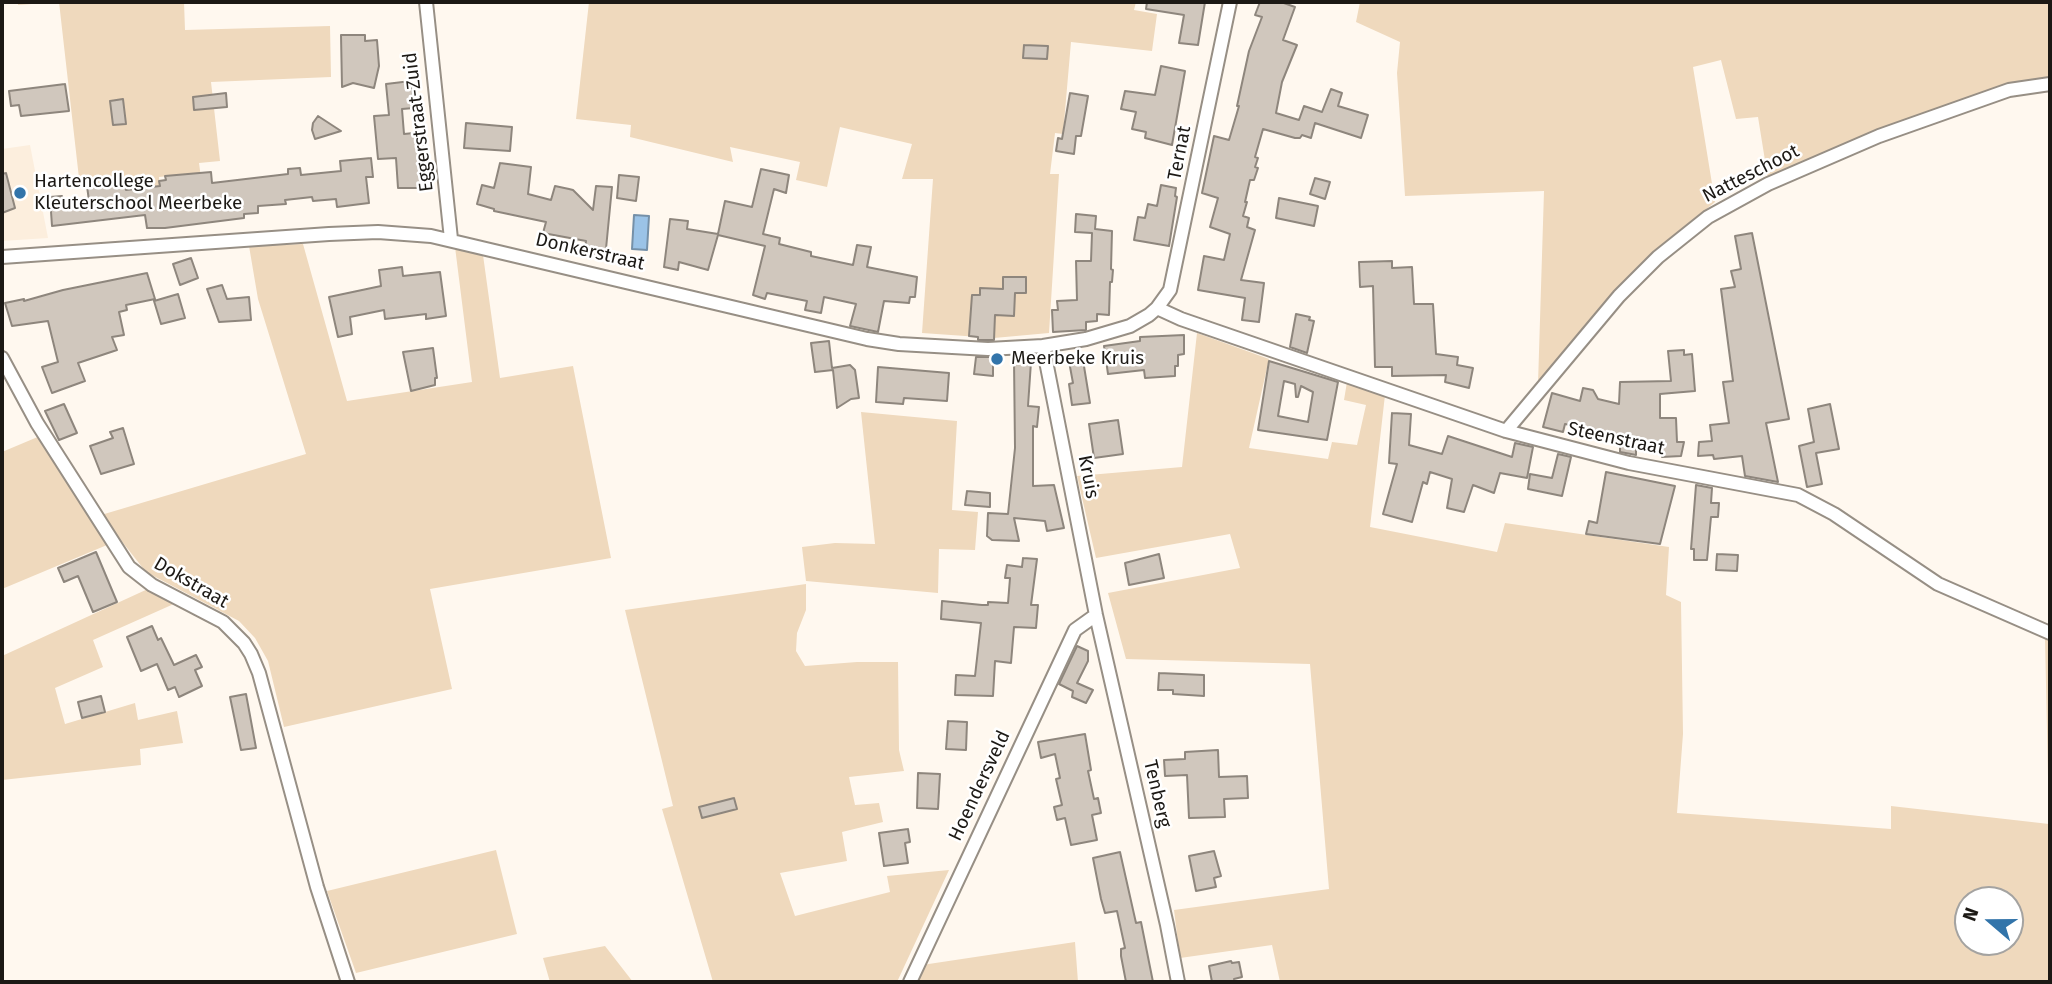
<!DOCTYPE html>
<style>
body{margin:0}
#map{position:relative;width:2052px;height:984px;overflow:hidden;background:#fff8ef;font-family:"Fira Sans",sans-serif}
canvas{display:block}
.frame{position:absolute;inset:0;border:4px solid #1c1915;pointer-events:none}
.north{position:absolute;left:1954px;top:886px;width:70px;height:70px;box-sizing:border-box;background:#fff;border:2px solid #a4a3a1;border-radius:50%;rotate:290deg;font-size:19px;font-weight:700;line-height:28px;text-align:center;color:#1c1915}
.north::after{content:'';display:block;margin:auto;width:24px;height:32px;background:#3274aa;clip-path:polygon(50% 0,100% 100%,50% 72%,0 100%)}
</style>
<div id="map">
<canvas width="2052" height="984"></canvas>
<div class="frame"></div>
<div class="north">N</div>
</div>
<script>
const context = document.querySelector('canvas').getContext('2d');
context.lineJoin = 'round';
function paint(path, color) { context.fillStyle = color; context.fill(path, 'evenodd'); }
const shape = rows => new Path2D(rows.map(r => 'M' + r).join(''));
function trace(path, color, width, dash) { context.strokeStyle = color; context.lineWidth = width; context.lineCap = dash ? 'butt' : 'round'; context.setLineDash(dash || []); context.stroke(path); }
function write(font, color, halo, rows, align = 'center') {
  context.font = font + ' "Fira Sans",sans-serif'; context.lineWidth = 5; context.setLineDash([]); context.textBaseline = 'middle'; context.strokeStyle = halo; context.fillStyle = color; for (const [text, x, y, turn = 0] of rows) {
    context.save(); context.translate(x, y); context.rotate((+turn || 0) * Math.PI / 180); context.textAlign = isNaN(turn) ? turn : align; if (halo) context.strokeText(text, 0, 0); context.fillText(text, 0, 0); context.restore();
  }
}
const built = shape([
 [30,145,48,238,2,241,2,149]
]);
const green = shape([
 [18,2,184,2,185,30,330,26,331,77,211,82,220,161,199,163,201,178,179,175,159,177,160,190,134,193,133,180,80,187,59,2,18,5],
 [589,2,1136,2,1134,10,1157,14,1152,51,1071,42,1063,134,1055,133,1050,174,1059,174,1049,333,994,338,922,333,933,179,902,179,912,144,840,127,827,187,796,180,800,162,730,147,733,162,630,137,631,125,576,119],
 [1360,2,2050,2,2050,80,1975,95,1856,139,1768,179,1758,117,1736,119,1721,60,1693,67,1715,202,1652,254,1598,310,1538,384,1544,191,1405,196,1397,73,1400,42,1356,22],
 [303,244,347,401,472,382,455,247,483,255,500,378,573,366,611,558,430,589,452,689,284,727,268,661,255,638,239,621,146,572,101,515,306,454,258,299,249,246],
 [1197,333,1269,359,1249,448,1328,459,1332,442,1357,445,1366,405,1344,400,1347,382,1385,395,1370,527,1497,552,1505,523,1669,547,1666,595,1681,602,1683,734,1677,813,1891,829,1891,806,2049,824,2045,638,2050,640,2050,982,1280,982,1272,945,1180,958,1174,910,1329,889,1310,664,1126,659,1108,593,1240,568,1230,534,1096,558,1077,476,1182,467],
 [1968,900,2010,900,2010,942,1968,942],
 [861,412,957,421,952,510,978,512,975,550,939,549,938,593,806,581,802,547,835,543,875,544],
 [40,436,107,545,2,589,2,452],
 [806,584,806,610,797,633,796,651,805,666,857,662,898,662,899,750,904,771,849,777,855,805,879,803,883,822,842,832,847,861,780,873,795,916,890,892,887,876,949,870,897,982,713,982,662,809,673,806,625,610],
 [150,588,176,603,93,640,103,667,55,688,65,724,135,703,138,720,177,711,183,743,140,749,141,765,2,780,2,656],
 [496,850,517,934,356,973,327,891],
 [1075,942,1078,982,914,982,922,965],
 [605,946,633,982,550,982,543,958]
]);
const water = shape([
 [634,215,649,216,647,250,632,249,634,215]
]);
const building = shape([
 [1147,2,1205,2,1198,45,1179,43,1184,15,1146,9,1147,2],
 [1260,2,1281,2,1295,7,1283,40,1297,45,1282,82,1276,113,1299,120,1304,106,1322,112,1331,89,1342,93,1338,106,1368,115,1361,138,1315,123,1311,138,1302,135,1300,138,1295,138,1263,129,1255,157,1258,158,1255,167,1258,168,1254,180,1250,180,1245,202,1247,202,1243,216,1249,218,1247,227,1255,230,1241,280,1264,283,1259,322,1242,320,1245,298,1198,290,1204,256,1224,260,1230,234,1210,227,1218,198,1202,193,1214,136,1229,140,1239,106,1237,106,1249,51,1262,17,1255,15,1260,2],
 [341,35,365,35,365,41,377,40,379,66,374,88,353,83,342,87,341,35],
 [1024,45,1048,46,1047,59,1023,58,1024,45],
 [1161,66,1185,71,1172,145,1145,138,1146,132,1132,129,1136,112,1121,109,1125,91,1155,95,1161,66],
 [411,81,414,108,402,109,404,134,424,132,428,188,398,188,396,158,378,159,374,116,389,115,386,84,411,81],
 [65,84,69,111,21,116,19,105,11,106,9,91,65,84],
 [226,93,227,107,194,110,193,97,226,93],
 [1070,93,1088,96,1081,136,1076,136,1074,154,1056,151,1058,138,1062,139,1070,93],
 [123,99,126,124,113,125,110,101,123,99],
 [318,116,341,131,315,139,312,130,313,123,318,116],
 [466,123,512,127,510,151,464,148,466,123],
 [371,158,373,177,366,177,369,203,337,207,336,199,313,201,312,197,285,200,286,204,258,206,258,213,244,214,244,218,165,228,147,228,145,215,52,226,50,197,62,196,63,204,89,201,87,186,125,182,126,190,160,186,159,181,166,180,165,176,211,172,212,183,288,174,288,169,300,168,301,175,341,171,340,161,371,158],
 [500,163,531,167,528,194,551,200,555,186,569,189,573,190,593,210,596,186,612,187,605,259,584,256,586,241,543,233,546,222,494,211,494,209,477,204,482,185,494,188,500,163],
 [761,169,789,175,786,193,774,189,763,234,780,238,779,244,811,252,811,256,853,265,857,245,871,247,867,267,917,277,915,297,910,297,909,303,884,301,878,332,850,326,856,304,824,297,821,313,805,310,807,301,767,293,765,299,753,295,765,246,718,235,708,270,679,262,678,270,664,267,670,219,688,221,687,229,718,234,725,201,752,207,761,169],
 [6,173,15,208,2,213,2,174,6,173],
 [619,175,639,177,636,201,617,198,619,175],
 [1315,178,1330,182,1325,199,1310,194,1315,178],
 [1161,185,1176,188,1175,196,1177,197,1169,246,1134,240,1138,217,1145,218,1148,204,1157,206,1161,185],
 [1279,198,1318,206,1314,226,1276,218,1279,198],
 [1076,214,1096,216,1095,229,1112,231,1111,269,1113,270,1112,282,1110,282,1109,315,1097,314,1097,321,1086,322,1086,330,1053,332,1052,310,1058,310,1057,301,1077,300,1076,261,1091,261,1092,233,1075,232,1076,214],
 [1752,233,1789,419,1766,423,1778,482,1745,476,1742,456,1714,459,1713,455,1698,456,1699,442,1712,441,1710,425,1729,423,1723,382,1733,381,1721,289,1735,287,1731,271,1741,269,1735,236,1752,233],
 [191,258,198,278,180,285,173,264,191,258],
 [1392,261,1392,268,1412,267,1414,304,1433,304,1436,354,1458,357,1457,365,1473,368,1469,388,1445,382,1446,375,1392,376,1392,367,1375,367,1373,286,1360,287,1359,262,1392,261],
 [402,267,403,276,440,272,446,316,426,319,426,314,385,319,384,310,350,317,352,334,338,337,329,297,381,286,379,270,402,267],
 [147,273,155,299,126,305,127,310,119,312,124,335,112,337,117,350,78,363,85,381,52,393,42,367,58,362,48,321,12,326,5,303,24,299,24,301,63,290,147,273],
 [1003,277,1026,277,1026,293,1015,293,1014,316,995,315,994,340,978,340,978,337,969,336,972,295,980,295,980,288,1003,289,1003,277],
 [222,285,227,299,249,297,251,320,219,322,207,289,222,285],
 [178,294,185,318,161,324,154,301,178,294],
 [1296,314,1310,317,1309,320,1314,321,1307,353,1290,347,1296,314],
 [1184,335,1184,354,1178,355,1178,366,1175,366,1175,376,1145,378,1144,370,1108,374,1104,346,1140,341,1140,337,1184,335],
 [829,341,832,368,850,365,855,370,859,398,851,399,837,408,833,370,815,372,811,343,829,341],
 [433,348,437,378,435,378,435,385,411,391,403,352,433,348],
 [1684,350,1684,355,1692,354,1695,391,1660,394,1660,418,1676,418,1677,442,1684,442,1681,456,1662,457,1662,450,1636,449,1636,455,1631,454,1620,452,1620,435,1565,424,1563,432,1543,427,1552,393,1580,401,1583,388,1593,390,1598,399,1619,404,1620,382,1671,381,1668,351,1684,350],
 [1082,354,1090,403,1072,405,1069,384,1073,383,1068,356,1082,354],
 [976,357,993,357,993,376,974,374,976,357],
 [1014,360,1031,362,1028,406,1039,407,1037,427,1033,426,1033,486,1054,485,1064,528,1047,531,1045,521,1014,518,1019,541,992,540,987,536,988,513,1008,514,1015,448,1014,360],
 [1269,361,1338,382,1327,440,1258,430,1269,361],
 [1284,381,1295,384,1296,397,1298,397,1301,386,1313,392,1308,422,1278,416,1284,381],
 [878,367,949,373,947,401,904,398,903,404,876,402,878,367],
 [64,404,77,433,59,440,45,411,64,404],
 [1830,404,1839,449,1816,453,1822,484,1807,487,1799,446,1814,442,1808,409,1830,404],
 [1392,413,1411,414,1409,445,1442,454,1448,436,1512,457,1515,443,1533,447,1527,478,1500,473,1494,493,1473,485,1464,512,1447,508,1452,479,1430,472,1427,484,1423,482,1412,522,1383,514,1397,464,1389,463,1392,413],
 [1118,420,1123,454,1094,458,1089,424,1118,420],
 [123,428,134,464,101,474,90,446,113,438,110,432,123,428],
 [1558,454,1571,457,1562,496,1528,489,1530,474,1552,478,1558,454],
 [1606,472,1675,486,1660,544,1586,534,1589,521,1597,523,1606,472],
 [1696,485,1712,488,1711,503,1719,503,1718,517,1711,517,1707,560,1694,560,1694,549,1691,549,1696,485],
 [967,491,990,493,990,507,965,505,967,491],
 [96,552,117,602,93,612,78,576,64,582,58,568,96,552],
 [1159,554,1164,578,1129,585,1125,563,1159,554],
 [1717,554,1738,555,1737,571,1716,570,1717,554],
 [1023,558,1037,559,1031,605,1038,605,1036,628,1014,627,1011,663,995,661,993,696,955,695,956,675,975,676,981,623,941,619,942,601,982,605,988,605,988,602,1008,603,1010,578,1005,578,1007,565,1022,567,1023,558],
 [152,626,158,640,161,638,174,665,196,655,202,667,195,670,202,686,179,697,175,687,168,690,157,664,141,671,127,637,152,626],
 [1077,646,1088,651,1088,661,1077,683,1093,690,1086,703,1072,697,1073,691,1059,684,1077,646],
 [1159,673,1204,675,1204,696,1173,694,1173,690,1158,690,1159,673],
 [246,694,256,748,241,750,230,697,246,694],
 [101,696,105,712,82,718,78,702,101,696],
 [948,721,967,722,966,750,946,749,948,721],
 [1085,734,1091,770,1088,771,1094,799,1098,798,1101,813,1092,815,1097,840,1071,845,1065,818,1057,820,1054,807,1062,805,1056,779,1060,778,1055,754,1041,758,1038,742,1085,734],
 [1218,750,1219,777,1247,776,1248,798,1224,799,1225,817,1189,818,1187,775,1165,776,1164,760,1185,759,1185,752,1218,750],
 [918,773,940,774,938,809,917,808,918,773],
 [734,798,737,809,702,818,699,807,734,798],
 [908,829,910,842,905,843,908,863,884,866,879,833,908,829],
 [1214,851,1221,876,1214,878,1216,887,1196,891,1189,856,1214,851],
 [1120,852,1136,923,1141,922,1153,982,1126,982,1121,956,1121,949,1125,948,1117,911,1105,913,1101,899,1093,858,1120,852],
 [1231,961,1232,963,1239,962,1242,977,1234,979,1235,982,1212,982,1209,966,1231,961]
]);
const street = shape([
 [426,2,451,239],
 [2,257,329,234,378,232,431,236,867,339,899,344,988,349,1043,346,1086,339,1130,326,1149,315,1157,308,1170,290,1230,2],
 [1157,308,1181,319,1506,431,1629,463,1798,495,1834,514,1938,584,2050,633],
 [1043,346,1096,615,1167,925,1178,982],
 [2,358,37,423,129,567,152,585,223,622,244,643,251,654,259,673,317,887,348,982],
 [1506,431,1619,296,1658,257,1708,217,1768,184,1879,136,2009,90,2050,84],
 [910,982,1075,630,1096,615]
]);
const markers = [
 [20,193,7,"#3274aa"],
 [997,359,7,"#3274aa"]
];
const streetNames = [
 ["Eggerstraat-Zuid",419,122,-97],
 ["Ternat",1180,153,-79],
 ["Natteschoot",1751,174,-27],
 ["Donkerstraat",590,252,13],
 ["Steenstraat",1616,439,12],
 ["Kruis",1088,477,79],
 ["Dokstraat",191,583,30],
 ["Hoendersveld",980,786,-65],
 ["Tenberg",1157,794,77]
];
const poiNames = [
 ["Hartencollege",34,182],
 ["Kleuterschool Meerbeke",34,204],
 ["Meerbeke Kruis",1011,359]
];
paint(built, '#fceedd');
paint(green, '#efd9bd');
paint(water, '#9bc3e7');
trace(water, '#7590a8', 2);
paint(building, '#d0c7bd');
trace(building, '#8e867d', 2);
trace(street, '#978f85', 16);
trace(street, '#fff', 12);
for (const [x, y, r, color] of markers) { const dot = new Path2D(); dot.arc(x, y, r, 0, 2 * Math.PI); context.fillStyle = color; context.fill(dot); trace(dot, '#fff', 2.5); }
write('19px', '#1c1915', '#fff', streetNames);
write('19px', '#1c1915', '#fff', poiNames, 'left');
</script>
